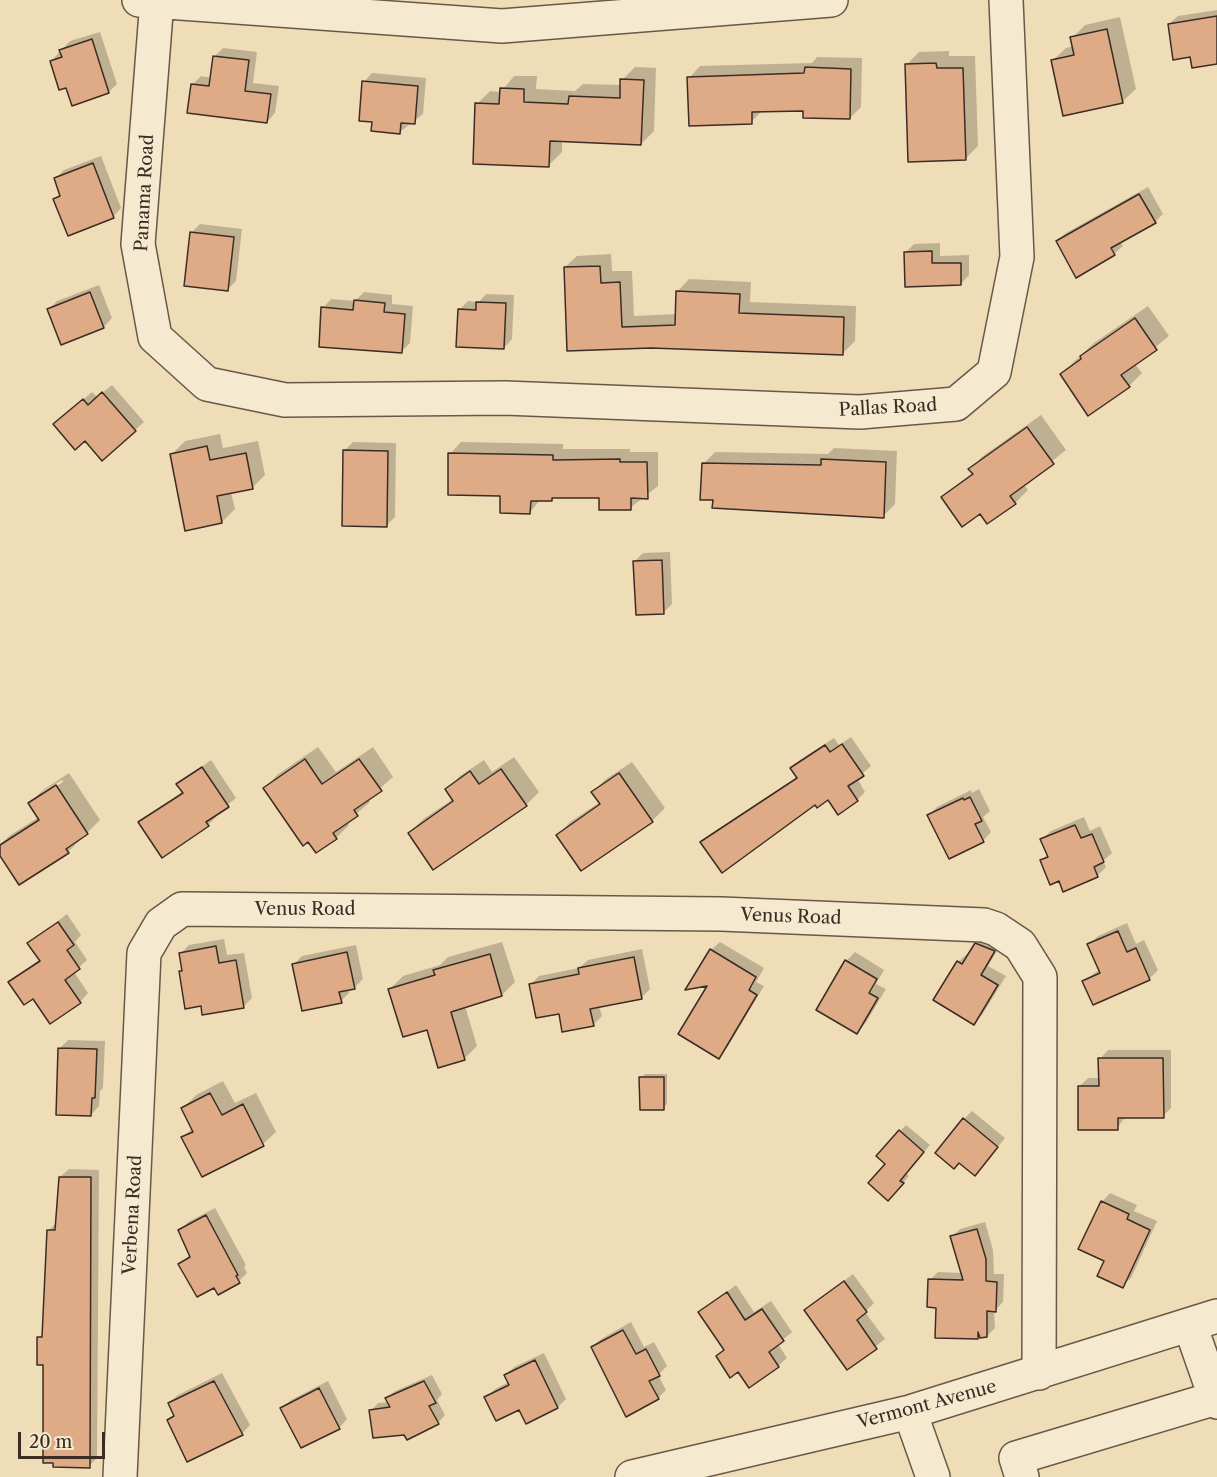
<!DOCTYPE html>
<style>
body{margin:0}
#map{position:relative;width:1217px;height:1477px;overflow:hidden;background:#efddb7;font-family:"Libre Caslon Text",serif}
canvas{display:block}
.scale{position:absolute;left:18px;top:1432px;width:87px;height:27px;box-sizing:border-box;border:3px solid #3b2c24;border-top:0;padding-left:8px;font-size:18px;line-height:21px;white-space:nowrap;color:#3b2c24;-webkit-text-stroke:4px #f5e9d0;paint-order:stroke}
</style>
<div id="map">
<canvas width="1217" height="1477"></canvas>
<div class="scale">20 m</div>
</div>
<script>
const context = document.querySelector('canvas').getContext('2d');
context.lineJoin = 'round';
function paint(path, color) { context.fillStyle = color; context.fill(path, 'evenodd'); }
const shape = rows => new Path2D(rows.map(r => 'M' + r).join(''));
function trace(path, color, width, dash) { context.strokeStyle = color; context.lineWidth = width; context.lineCap = dash ? 'butt' : 'round'; context.setLineDash(dash || []); context.stroke(path); }
function write(font, color, halo, rows, align = 'center') {
  context.font = font + ' "Libre Caslon Text",serif'; context.lineWidth = 6; context.setLineDash([]); context.textBaseline = 'middle'; context.strokeStyle = halo; context.fillStyle = color; for (const [text, x, y, turn = 0] of rows) {
    context.save(); context.translate(x, y); context.rotate((+turn || 0) * Math.PI / 180); context.textAlign = isNaN(turn) ? turn : align; if (halo) context.strokeText(text, 0, 0); context.fillText(text, 0, 0); context.restore();
  }
}
const shadow = shape([
 [1217,10,1217,63,1192,55,1169,24,1178,16],
 [1120,17,1136,89,1123,101,1053,60,1066,48,1074,46,1072,38,1085,25],
 [100,32,117,84,109,92,67,86,51,61,70,41],
 [223,48,257,52,253,83,279,86,275,113,267,122,192,85,201,76,212,78,215,56],
 [949,51,949,56,975,56,978,146,965,159,906,65,919,52],
 [817,57,862,58,861,107,850,118,805,109,763,110,751,122,689,78,700,66,812,63],
 [635,67,656,68,654,131,641,144,562,140,562,152,549,165,477,104,490,91,501,92,514,76,537,76,536,89,575,91,583,84,622,85,622,80],
 [372,73,426,78,423,114,400,132,373,120,364,82],
 [101,156,121,208,113,217,55,199,61,193,55,179,64,170],
 [1148,187,1163,214,1155,222,1120,241,1123,246,1114,254,1057,241,1066,233],
 [200,224,242,229,236,281,228,289,191,233],
 [940,243,940,256,969,255,969,275,961,284,906,252,914,244],
 [611,254,612,271,632,271,634,316,677,314,678,291,689,279,751,282,750,302,856,306,855,341,843,353,651,346,569,349,565,267,577,256],
 [99,285,112,318,104,327,62,343,48,310,57,301],
 [364,292,392,295,392,304,413,306,410,343,402,351,323,308,331,299,355,301],
 [486,294,514,295,512,339,504,348,459,310,468,301,479,302],
 [1148,306,1169,336,1135,364,1142,373,1129,386,1061,374,1094,343],
 [112,385,144,422,102,459,64,416,92,392,97,397],
 [1041,415,1066,450,1023,484,1028,490,1015,503,943,497,973,472,970,469,983,456],
 [220,434,223,448,258,441,265,475,252,488,231,492,235,509,222,522,172,454,185,441],
 [353,442,396,443,395,517,387,525,344,451],
 [461,442,563,444,563,449,630,449,630,452,658,452,658,486,630,508,601,497,554,497,541,499,530,512,502,495,450,454],
 [834,448,897,451,895,504,883,516,714,499,703,464,715,452,828,454],
 [670,552,672,604,663,613,635,561,643,553],
 [851,737,871,766,857,778,865,792,857,800,828,798,702,842,711,834,798,777,792,768,800,760,834,738,839,745],
 [318,747,336,772,373,747,393,777,368,799,370,802,347,822,349,825,336,838,316,851,265,788,277,775],
 [514,757,539,792,526,805,409,833,422,820,453,799,447,789,460,776,484,760,492,772],
 [211,760,236,798,215,815,216,817,208,825,140,823,183,791,178,784],
 [632,762,665,808,652,821,558,835,570,822,600,802,593,792,606,779],
 [69,773,100,820,68,852,0,854,0,845,9,836,39,817,30,803,43,790],
 [62,780,63,782,42,795,42,792],
 [979,789,990,811,983,817,991,832,983,841,929,815,937,807,971,790,972,793],
 [1084,817,1090,831,1100,826,1112,853,1103,861,1106,867,1097,876,1041,861,1048,854,1042,839,1051,831],
 [67,914,81,935,75,942,87,960,74,972,88,993,80,1002,33,997,10,982,40,959,29,943],
 [1127,923,1136,944,1144,940,1158,970,1149,979,1094,1003,1084,981,1100,969,1089,945,1098,936],
 [984,936,1002,942,988,966,1006,976,982,1015,974,1023,958,962,967,954,969,955],
 [224,939,227,955,244,953,252,998,243,1007,202,1005,180,972,184,969,181,953,189,945],
 [502,942,515,982,502,995,465,1006,477,1046,464,1059,428,1028,390,989,403,976,440,965,448,957],
 [720,942,764,968,756,982,764,986,727,1048,718,1057,710,984,711,950],
 [356,945,363,979,354,988,349,989,349,993,341,1001,293,965,302,956],
 [642,949,650,989,642,997,599,1006,602,1016,593,1025,560,1012,531,984,539,976,579,968,588,960],
 [855,952,884,970,876,984,886,989,865,1024,857,1032,846,961],
 [68,1040,105,1041,103,1088,100,1091,99,1106,91,1115,60,1048],
 [1108,1050,1171,1050,1171,1108,1163,1116,1126,1116,1117,1128,1080,1086,1088,1078,1100,1078,1100,1059],
 [645,1074,667,1074,667,1104,663,1108,641,1078],
 [223,1081,235,1103,256,1093,276,1132,263,1144,203,1175,183,1137,193,1128,183,1108,196,1095],
 [972,1111,1005,1138,983,1165,960,1161,964,1119],
 [906,1125,930,1145,906,1173,909,1176,895,1192,887,1164,900,1131],
 [69,1169,99,1170,97,1458,89,1466,39,1338,44,1333,48,1231,57,1222,60,1177],
 [1110,1193,1137,1205,1134,1211,1157,1221,1131,1278,1122,1286,1106,1260,1102,1202],
 [215,1208,246,1265,244,1267,247,1273,239,1281,180,1264,191,1254,180,1231,188,1222],
 [985,1222,993,1250,994,1274,1004,1274,1003,1302,994,1311,995,1328,987,1336,980,1335,977,1338,937,1306,930,1280,938,1272,962,1273,952,1237,960,1229],
 [853,1274,874,1303,865,1312,885,1339,848,1368,806,1310],
 [736,1285,754,1312,771,1301,792,1332,778,1344,787,1358,778,1366,739,1370,718,1356,725,1349,700,1312],
 [631,1322,644,1347,654,1342,667,1366,658,1375,666,1390,658,1398,592,1347,601,1339],
 [544,1353,566,1399,558,1407,527,1422,520,1408,486,1398,495,1389,509,1382,505,1376,514,1367],
 [222,1373,250,1425,242,1434,168,1420,175,1414,169,1403,178,1395],
 [432,1375,442,1394,437,1400,445,1415,438,1423,405,1433,371,1411,378,1403,389,1402,387,1398,395,1391],
 [328,1381,347,1419,339,1428,282,1408,291,1400]
]);
const building = shape([
 [1217,16,1217,64,1192,68,1190,57,1173,60,1168,24,1217,16],
 [1107,29,1123,103,1063,116,1051,60,1074,55,1070,37,1107,29],
 [92,39,109,93,72,106,66,88,59,90,50,61,62,57,59,50,92,39],
 [213,56,249,60,245,91,271,94,267,123,187,113,191,84,209,86,213,56],
 [936,63,937,68,963,68,966,160,908,162,905,64,936,63],
 [805,67,851,69,850,119,803,118,803,111,752,112,752,124,689,126,687,77,804,73,805,67],
 [620,79,644,80,641,145,550,141,549,167,473,164,475,103,499,104,500,88,524,89,524,102,568,104,569,96,620,98,620,79],
 [362,81,418,86,415,124,401,123,400,134,371,131,372,122,359,121,362,81],
 [93,163,114,218,68,236,53,199,60,196,54,178,93,163],
 [1139,194,1156,223,1111,248,1115,255,1076,278,1056,241,1139,194],
 [190,232,234,237,228,291,184,286,190,232],
 [932,251,932,263,961,263,961,285,905,287,904,252,932,251],
 [600,266,601,283,620,282,622,327,675,325,676,291,740,294,739,313,844,317,843,355,651,348,567,351,564,267,600,266],
 [90,292,104,328,61,345,47,309,90,292],
 [354,300,385,303,384,312,405,314,402,353,319,347,321,307,353,310,354,300],
 [476,302,506,303,504,349,456,347,458,309,476,310,476,302],
 [1135,318,1157,350,1121,375,1130,387,1088,416,1060,374,1081,359,1080,356,1135,318],
 [102,392,136,431,102,461,85,441,75,450,53,424,83,399,88,405,102,392],
 [1027,427,1054,464,1010,496,1016,504,987,524,980,514,962,527,941,497,973,474,968,469,1027,427],
 [207,446,210,460,246,453,253,489,217,496,222,523,185,531,170,454,207,446],
 [343,450,388,451,387,527,342,526,343,450],
 [448,453,553,455,553,460,620,459,620,462,647,462,648,499,631,498,631,510,599,510,599,498,552,498,552,501,531,501,530,514,500,513,500,496,448,495,448,453],
 [821,459,886,462,884,518,712,508,713,500,700,500,702,463,821,465,821,459],
 [662,560,664,614,636,615,633,561,662,560],
 [842,744,864,776,848,786,858,801,838,815,828,800,817,808,815,805,722,873,700,842,797,778,790,768,825,745,830,752,842,744],
 [305,759,322,784,359,759,382,791,354,810,358,816,333,833,337,839,316,853,308,842,303,846,263,788,305,759],
 [202,767,229,807,206,822,209,826,162,858,138,822,183,793,176,784,202,767],
 [501,769,527,806,433,870,408,833,453,801,445,789,470,771,479,784,501,769],
 [619,773,653,822,581,871,556,835,600,804,591,792,619,773],
 [56,785,88,834,66,849,69,853,19,885,0,856,0,845,39,820,28,803,56,785],
 [970,797,982,821,975,824,984,842,949,859,927,815,963,798,964,800,970,797],
 [1075,825,1081,838,1092,834,1104,862,1094,867,1098,877,1063,892,1059,881,1050,885,1040,860,1048,857,1040,839,1075,825],
 [58,922,74,945,67,950,80,969,65,980,81,1003,50,1024,33,999,24,1005,8,982,40,961,27,943,58,922],
 [1118,931,1127,952,1136,948,1150,980,1093,1005,1082,981,1100,973,1087,944,1118,931],
 [975,943,995,951,981,975,998,985,974,1025,933,1000,957,961,962,964,975,943],
 [216,946,219,963,236,960,244,1008,202,1015,201,1006,185,1009,179,971,182,971,179,953,216,946],
 [710,949,756,977,749,990,757,995,719,1059,678,1034,707,986,685,990,710,949],
 [347,952,355,989,339,992,342,1003,302,1011,292,964,347,952],
 [490,954,502,996,451,1012,465,1060,438,1068,427,1030,403,1037,388,989,435,975,433,970,490,954],
 [634,957,642,999,590,1009,594,1026,562,1032,559,1014,536,1018,529,984,579,974,578,968,634,957],
 [845,960,877,979,869,993,878,998,857,1034,816,1010,845,960],
 [58,1048,97,1049,95,1098,92,1098,91,1116,56,1115,58,1048],
 [1098,1058,1163,1058,1164,1118,1118,1118,1118,1130,1078,1130,1078,1086,1099,1086,1098,1058],
 [639,1077,664,1077,664,1110,640,1110,639,1077],
 [210,1093,222,1115,243,1104,264,1146,202,1177,181,1137,193,1132,181,1108,210,1093],
 [963,1118,998,1147,975,1176,959,1163,954,1169,935,1153,963,1118],
 [899,1130,924,1152,900,1181,904,1183,888,1201,868,1183,885,1164,876,1156,899,1130],
 [59,1177,91,1177,90,1468,53,1467,53,1463,43,1463,43,1365,37,1365,37,1337,42,1337,47,1230,55,1230,59,1177],
 [1101,1201,1129,1214,1127,1219,1150,1230,1123,1288,1097,1276,1104,1261,1078,1249,1101,1201],
 [206,1215,238,1275,236,1276,240,1283,218,1295,214,1288,197,1297,178,1264,190,1257,178,1230,206,1215],
 [977,1229,986,1259,986,1281,997,1282,996,1312,987,1311,987,1337,980,1338,978,1332,978,1339,935,1338,936,1308,927,1307,928,1279,963,1280,950,1236,977,1229],
 [844,1281,867,1312,857,1320,877,1349,847,1370,804,1310,844,1281],
 [727,1292,745,1320,762,1309,784,1341,769,1352,779,1367,749,1388,738,1372,730,1378,716,1356,724,1350,698,1312,727,1292],
 [623,1330,636,1354,646,1349,660,1376,649,1381,659,1399,626,1417,591,1347,623,1330],
 [535,1360,558,1408,526,1424,519,1410,496,1421,484,1397,509,1385,504,1375,535,1360],
 [214,1381,243,1435,187,1462,167,1420,174,1416,168,1403,214,1381],
 [424,1381,436,1403,429,1406,439,1424,407,1440,404,1435,373,1438,369,1410,390,1407,385,1398,424,1381],
 [319,1388,340,1429,301,1448,280,1408,319,1388]
]);
const minor = shape([
 [139,0,502,26,831,0],
 [157,0,138,244,155,337,207,384,285,400,505,398,860,412,956,404,994,372,1017,257,1006,0],
 [1190,1325,1217,1402],
 [910,1412,933,1477],
 [120,1477,144,953,161,924,182,909,721,914,984,925,996,929,1020,945,1040,977,1039,1373],
 [632,1477,910,1412,1217,1316],
 [1022,1477,1016,1458,1216,1398]
]);
const streetNames = [
 ["Panama Road",145,193,-87],
 ["Pallas Road",888,408,-3],
 ["Venus Road",305,910],
 ["Venus Road",791,917,2],
 ["Verbena Road",133,1215,-87],
 ["Vermont Avenue",927,1405,-15]
];
paint(shadow, '#0003');
paint(building, '#deab86');
trace(building, '#3b2c24', 1.5);
trace(minor, '#685849', 36);
trace(minor, '#f5e9d0', 33);
write('18px', '#3b2c24', '#f5e9d0', streetNames);
</script>
